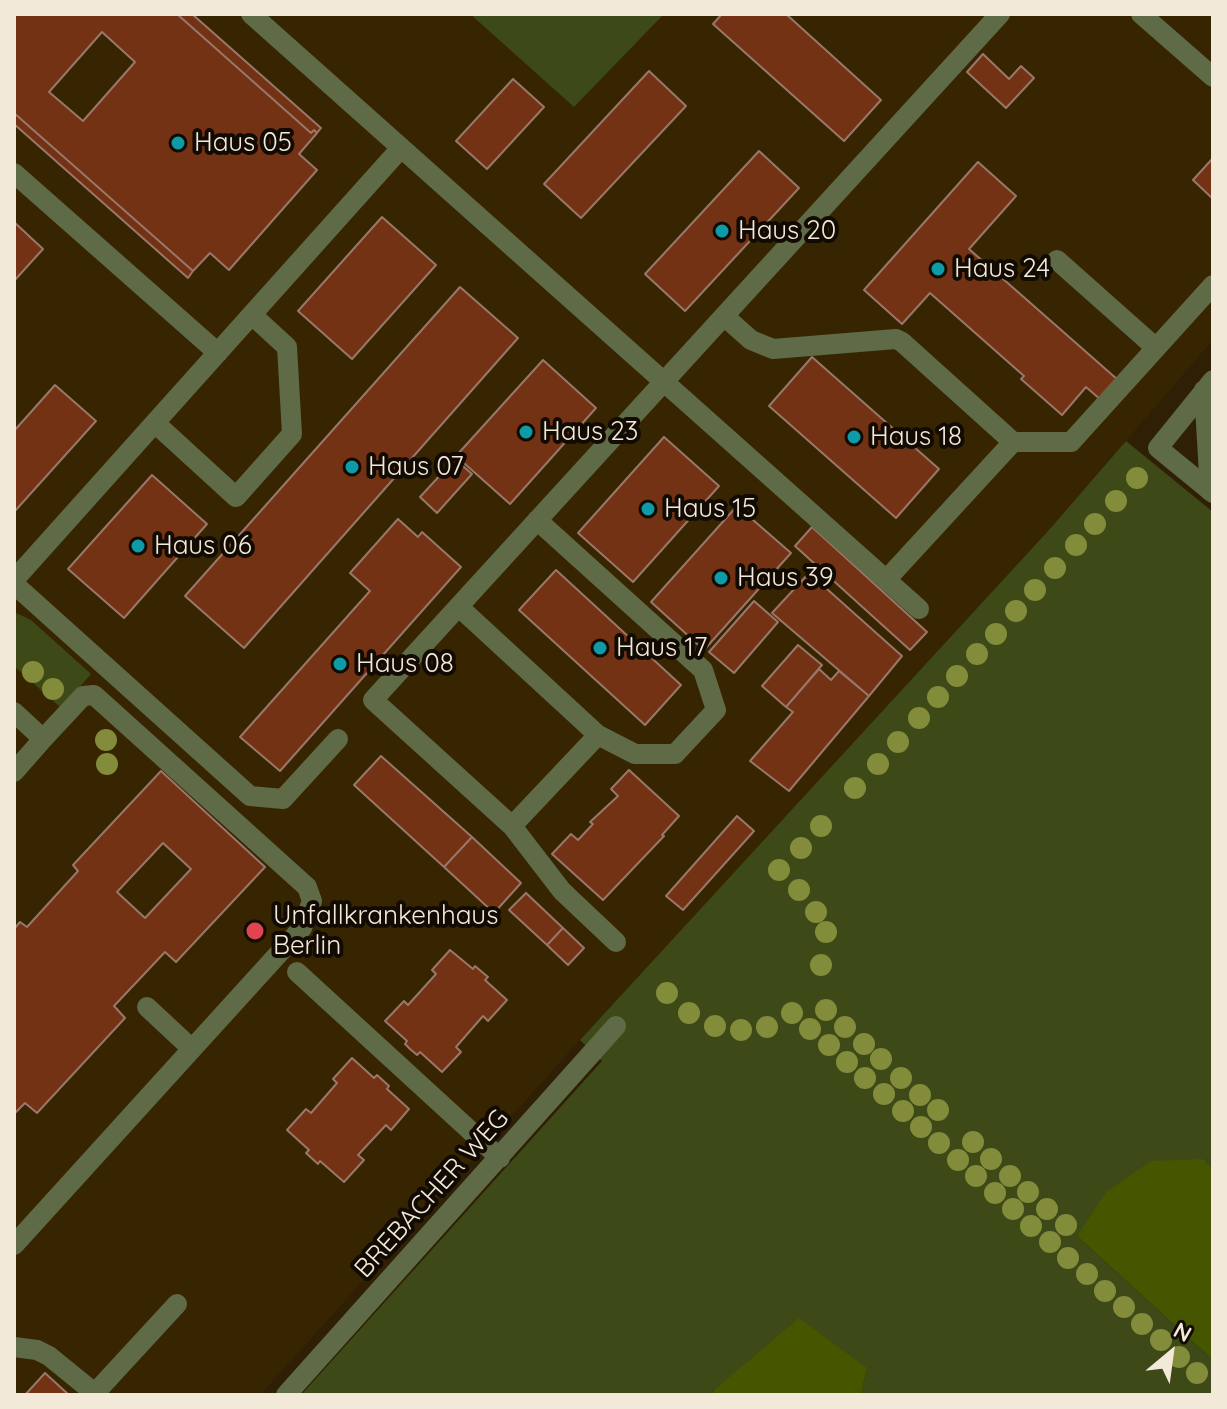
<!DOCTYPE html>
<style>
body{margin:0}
#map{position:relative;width:1227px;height:1409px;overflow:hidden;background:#2f2005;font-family:Quicksand,sans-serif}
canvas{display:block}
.frame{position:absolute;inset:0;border:16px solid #f3e9d9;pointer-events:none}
.north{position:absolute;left:1131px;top:1313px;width:80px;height:80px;-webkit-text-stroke:6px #120b03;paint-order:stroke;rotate:29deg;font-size:22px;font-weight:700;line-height:32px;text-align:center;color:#f3e9d9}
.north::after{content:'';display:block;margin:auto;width:28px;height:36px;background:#f3e9d9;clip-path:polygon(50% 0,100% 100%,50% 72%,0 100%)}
</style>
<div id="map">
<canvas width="1227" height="1409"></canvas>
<div class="frame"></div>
<div class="north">N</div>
</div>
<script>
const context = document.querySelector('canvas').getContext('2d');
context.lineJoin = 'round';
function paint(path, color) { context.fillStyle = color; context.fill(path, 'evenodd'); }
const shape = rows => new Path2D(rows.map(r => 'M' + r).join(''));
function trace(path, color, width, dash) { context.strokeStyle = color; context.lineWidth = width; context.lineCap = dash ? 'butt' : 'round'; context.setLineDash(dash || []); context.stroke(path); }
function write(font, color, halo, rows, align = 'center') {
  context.font = font + ' Quicksand,sans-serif'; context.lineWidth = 8; context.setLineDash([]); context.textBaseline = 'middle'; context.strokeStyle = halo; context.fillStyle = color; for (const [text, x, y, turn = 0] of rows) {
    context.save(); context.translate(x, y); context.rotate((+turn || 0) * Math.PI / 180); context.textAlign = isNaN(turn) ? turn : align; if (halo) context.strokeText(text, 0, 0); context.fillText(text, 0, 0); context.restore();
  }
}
const built = shape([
 [14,14,470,14,574,107,664,14,1213,14,1213,340,1048,531,580,1040,260,1395,14,1395]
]);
const green = shape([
 [470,14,664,14,574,107],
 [1126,441,1213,512,1213,1170,1204,1159,1077,1236,1213,1360,1213,1395,861,1395,867,1368,713,1390,712,1395,301,1395,602,1061,580,1040,1048,531],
 [14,612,31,620,91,674,61,708,14,666]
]);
const forest = shape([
 [1204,1159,1213,1170,1213,1360,1077,1236,1106,1192,1151,1161],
 [799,1318,867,1368,861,1395,712,1395,713,1391]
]);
const building = shape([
 [14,14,177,14,311,133,314,130,317,133,299,154,317,170,229,270,210,253,193,271,14,113,14,14],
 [102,32,135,62,83,121,49,92,102,32],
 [177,14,192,14,321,128,317,133,314,130,311,133,177,14],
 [722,14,786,14,881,100,844,141,713,24,722,14],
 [983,54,1009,79,1021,66,1034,78,1006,108,967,72,983,54],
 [649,71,686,106,581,218,544,184,649,71],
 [513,79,544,107,487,169,456,141,513,79],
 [14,113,193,271,188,278,14,124,14,113],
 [759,151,799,188,685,311,645,274,759,151],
 [1213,158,1213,199,1193,180,1213,158],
 [978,162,1016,196,969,249,1118,380,1101,400,1086,387,1062,415,1021,379,1024,376,930,293,902,324,864,290,978,162],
 [382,217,436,265,352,359,298,311,382,217],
 [14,222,43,249,14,281,14,222],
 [460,287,518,338,244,648,185,596,460,287],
 [812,357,939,469,896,518,769,406,812,357],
 [543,360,596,408,510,504,456,456,543,360],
 [55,385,96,421,14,512,14,431,55,385],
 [664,437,719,486,633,582,578,533,664,437],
 [455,459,472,474,437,513,420,497,455,459],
 [152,475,207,524,124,618,68,569,152,475],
 [737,506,791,553,704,650,651,602,737,506],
 [398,519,418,537,422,532,461,567,280,771,240,737,370,591,350,573,398,519],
 [812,527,927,632,910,650,795,546,812,527],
 [556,570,681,685,645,725,519,610,556,570],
 [809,573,902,656,869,696,772,613,809,573],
 [754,601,778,622,734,673,709,652,754,601],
 [798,645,822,665,786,707,762,686,798,645],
 [819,669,831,680,839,671,869,696,789,791,750,761,793,712,786,707,819,669],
 [381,756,472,837,444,867,354,785,381,756],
 [629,770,679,816,662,835,664,836,603,900,552,854,571,834,578,840,593,824,590,822,618,796,611,789,629,770],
 [161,771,265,867,176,962,165,952,114,1006,125,1018,37,1113,25,1103,14,1114,14,929,20,922,27,927,78,871,73,865,161,771],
 [163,843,191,869,145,918,117,892,163,843],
 [737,816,754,831,683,910,666,896,737,816],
 [472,837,521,883,494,913,444,867,472,837],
 [526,893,563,928,547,945,509,910,526,893],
 [563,928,584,948,568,965,547,945,563,928],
 [450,950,473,969,475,966,488,977,485,980,507,1000,488,1021,483,1016,456,1047,461,1052,442,1072,420,1052,417,1055,410,1049,405,1044,407,1041,385,1021,404,1001,408,1005,436,974,432,970,450,950],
 [352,1058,374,1078,377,1075,389,1086,387,1089,409,1109,391,1130,386,1125,358,1155,364,1160,344,1182,320,1161,318,1164,306,1153,309,1150,287,1130,306,1109,311,1113,337,1083,333,1079,352,1058],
 [45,1373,69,1395,25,1395,45,1373]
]);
const minor = shape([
 [251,14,919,609],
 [1141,14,1213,77],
 [14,173,218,353],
 [1057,260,1156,348],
 [724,316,751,340,773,349,896,339,902,342,1013,442],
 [1213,380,1158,448,1213,493],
 [1204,390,1210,491],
 [155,423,236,497,292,434,287,347,252,315],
 [537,520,703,670,716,710,675,754,635,754,598,735],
 [14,580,401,148],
 [886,580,1013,442,1071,442,1213,285],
 [14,584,250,796,283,799,338,739],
 [459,607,598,735,512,826,373,700,1000,14],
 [14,712,43,739,14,772],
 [43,739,83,696,94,695,307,887,312,901,302,928,192,1049,147,1007],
 [512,826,562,891,616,942],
 [297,972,500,1158],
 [14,1245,192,1049],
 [14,1347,37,1350,49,1356,97,1395],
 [95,1393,177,1304],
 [286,1395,616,1026]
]);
const trees = [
 [1137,478],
 [1116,501],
 [1095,524],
 [1076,545],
 [1055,568],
 [1035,590],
 [1016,611],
 [996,634],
 [977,654],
 [33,672],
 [957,676],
 [53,689],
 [938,697],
 [919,718],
 [106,740],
 [898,742],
 [107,764],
 [878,764],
 [855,788],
 [821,826],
 [801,848],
 [779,870],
 [799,890],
 [816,912],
 [826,932],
 [821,965],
 [667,993],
 [826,1010],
 [689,1013],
 [792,1013],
 [715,1026],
 [767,1027],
 [845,1027],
 [810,1029],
 [741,1030],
 [864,1044],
 [829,1045],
 [881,1059],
 [847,1062],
 [865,1078],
 [901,1078],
 [884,1094],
 [920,1095],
 [938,1110],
 [903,1111],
 [921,1127],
 [973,1142],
 [939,1143],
 [991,1159],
 [958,1160],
 [976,1176],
 [1010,1176],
 [1028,1192],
 [995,1193],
 [1013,1209],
 [1047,1209],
 [1066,1225],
 [1031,1226],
 [1050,1242],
 [1068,1258],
 [1087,1274],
 [1105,1291],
 [1124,1307],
 [1142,1324],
 [1161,1340],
 [1179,1357],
 [1197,1373]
];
const markers = [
 [178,143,8,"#0f9aa8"],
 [722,231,8,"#0f9aa8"],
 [938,269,8,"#0f9aa8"],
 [526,432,8,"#0f9aa8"],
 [854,437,8,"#0f9aa8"],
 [352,467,8,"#0f9aa8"],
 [648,509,8,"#0f9aa8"],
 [138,546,8,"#0f9aa8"],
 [721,578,8,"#0f9aa8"],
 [600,648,8,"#0f9aa8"],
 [340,664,8,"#0f9aa8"],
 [255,931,10,"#e0444e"]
];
const poiNames = [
 ["Haus 05",194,143],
 ["Haus 20",738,231],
 ["Haus 24",954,269],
 ["Haus 23",542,432],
 ["Haus 18",870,437],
 ["Haus 07",368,467],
 ["Haus 15",664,509],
 ["Haus 06",154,546],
 ["Haus 39",737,578],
 ["Haus 17",616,648],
 ["Haus 08",356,664],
 ["Unfallkrankenhaus",273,916],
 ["Berlin",273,946]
];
const streetNames = [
 ["BREBACHER WEG",432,1194,-48]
];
paint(built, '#372501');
paint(green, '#3d4916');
paint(forest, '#455500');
paint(building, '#733214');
trace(building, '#99776a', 2);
trace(minor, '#5f6b46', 20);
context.fillStyle = '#828c3b';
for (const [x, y] of trees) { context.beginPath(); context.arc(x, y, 11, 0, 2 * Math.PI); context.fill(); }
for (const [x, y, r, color] of markers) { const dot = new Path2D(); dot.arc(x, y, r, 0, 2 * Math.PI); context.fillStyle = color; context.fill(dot); trace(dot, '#120b03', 3); }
write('26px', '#f3e9d9', '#120b03', poiNames, 'left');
write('26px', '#f3e9d9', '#120b03', streetNames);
</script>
